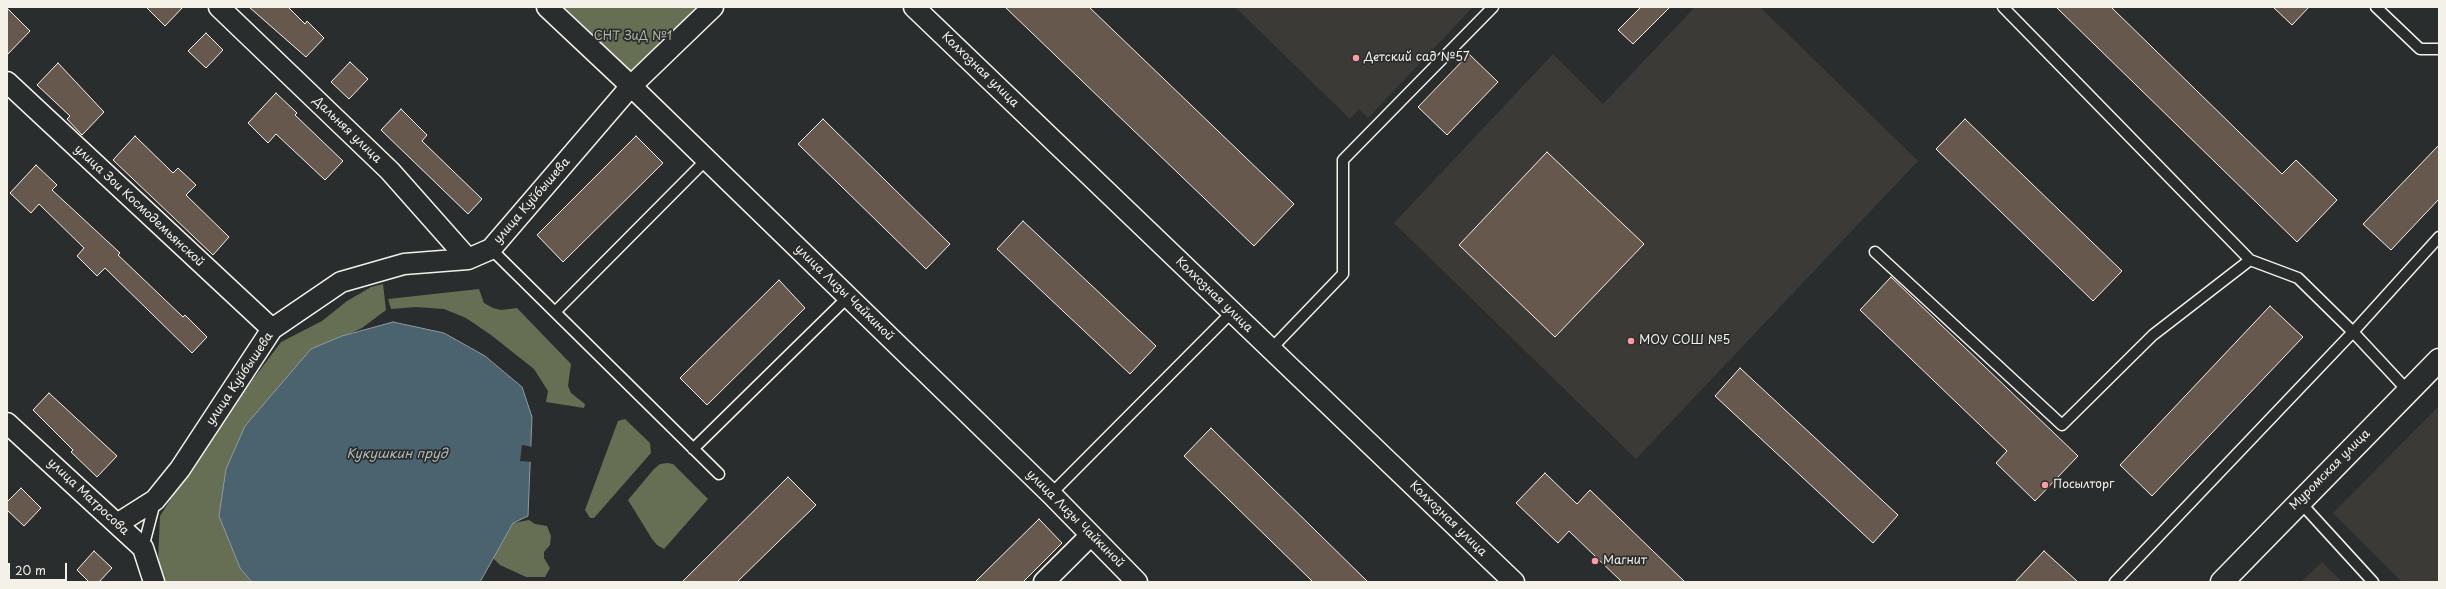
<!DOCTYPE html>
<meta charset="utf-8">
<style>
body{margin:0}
#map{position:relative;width:2446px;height:589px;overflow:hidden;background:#2a2d2e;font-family:"Playpen Sans",sans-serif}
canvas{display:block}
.frame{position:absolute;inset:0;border:8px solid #f4f1e8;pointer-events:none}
.scale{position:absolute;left:8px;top:563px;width:59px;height:18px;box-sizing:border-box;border:2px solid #f4f1e8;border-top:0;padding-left:5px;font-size:12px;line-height:14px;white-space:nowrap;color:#f4f1e8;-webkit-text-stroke:3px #2a2d2e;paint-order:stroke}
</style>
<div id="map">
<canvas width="2446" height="589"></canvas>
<div class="frame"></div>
<div class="scale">20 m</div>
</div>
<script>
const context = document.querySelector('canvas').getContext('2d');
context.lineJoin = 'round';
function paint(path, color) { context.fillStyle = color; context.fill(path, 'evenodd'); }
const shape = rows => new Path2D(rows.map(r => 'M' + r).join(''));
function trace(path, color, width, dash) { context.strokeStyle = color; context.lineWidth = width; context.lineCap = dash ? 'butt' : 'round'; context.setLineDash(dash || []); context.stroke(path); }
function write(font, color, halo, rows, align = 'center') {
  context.font = font + ' "Playpen Sans",sans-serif'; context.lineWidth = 3.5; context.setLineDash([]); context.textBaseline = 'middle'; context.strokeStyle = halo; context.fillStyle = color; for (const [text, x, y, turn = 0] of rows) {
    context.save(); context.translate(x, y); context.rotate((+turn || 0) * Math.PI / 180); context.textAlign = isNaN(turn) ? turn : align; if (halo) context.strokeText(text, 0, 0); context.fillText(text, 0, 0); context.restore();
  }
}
const built = shape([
 [1235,7,1473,7,1368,118,1359,109,1350,119],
 [1695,7,1760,7,1918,161,1636,459,1394,223,1553,54,1603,104],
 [2439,406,2439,582,2402,582,2333,513],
 [2322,562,2342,582,2301,582]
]);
const green = shape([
 [557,7,704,7,633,82],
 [383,284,386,310,362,328,345,336,240,568,252,582,165,582,158,562,160,516,212,434,281,342,322,321,347,301,371,287],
 [479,289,484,303,493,308,501,310,517,308,571,364,568,386,571,393,585,404,584,408,546,402,548,391,534,369,491,335,466,318,444,309,416,307,391,309,388,299],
 [625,419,650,443,651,453,594,518,590,518,585,510,618,421],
 [667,463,673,464,708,499,664,549,657,545,652,539,628,500,654,469,660,464],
 [529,520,535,524,547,526,551,536,550,545,544,552,544,558,550,568,545,577,526,577,500,565,493,558,513,523]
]);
const water = shape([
 [393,322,444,333,485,356,522,387,532,417,528,516,513,523,480,582,252,582,240,568,219,516,226,469,245,426,311,349,342,336,393,322]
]);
const pier = shape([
 [522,445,533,447,533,462,520,461]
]);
const building = shape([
 [146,7,183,7,165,26,146,7],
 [249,7,288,7,305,24,307,21,324,38,306,57,249,7],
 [1005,7,1089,7,1294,204,1254,246,1005,7],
 [1641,7,1670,7,1633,44,1618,30,1641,7],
 [2056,7,2111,7,2282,174,2296,160,2337,200,2297,242,2056,7],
 [2273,7,2309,7,2292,25,2273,7],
 [7,8,30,31,7,55,7,8],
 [206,33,223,50,206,68,188,51,206,33],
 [1469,54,1498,82,1447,135,1418,107,1469,54],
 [350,62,368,79,349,99,331,82,350,62],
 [58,63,104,112,82,135,67,119,70,116,37,85,58,63],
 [276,93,297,113,295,115,343,161,325,180,276,134,268,143,248,123,276,93],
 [401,109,427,135,422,141,482,199,468,214,381,130,401,109],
 [823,119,950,244,926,269,798,144,823,119],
 [1965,119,2122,271,2093,301,1936,149,1965,119],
 [135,136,173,173,178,168,196,185,186,195,229,237,213,255,113,160,135,136],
 [636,136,663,163,563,262,537,235,636,136],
 [2439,145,2439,199,2391,250,2363,224,2439,145],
 [1547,152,1644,244,1555,337,1459,245,1547,152],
 [36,165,57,185,52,190,120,253,118,255,183,317,185,315,207,337,192,353,105,268,97,276,77,256,84,248,39,204,31,213,10,193,36,165],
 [1023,221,1156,346,1130,374,997,249,1023,221],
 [1891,277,2078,456,2035,501,1996,463,2007,451,1860,310,1891,277],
 [779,280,805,308,707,405,680,378,779,280],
 [2270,306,2303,337,2152,496,2120,465,2270,306],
 [1740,368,1898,515,1873,543,1715,396,1740,368],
 [49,393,117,456,97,477,71,452,73,450,33,410,49,393],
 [1211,428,1368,582,1313,582,1184,456,1211,428],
 [1545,473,1577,504,1590,490,1685,582,1622,582,1569,531,1558,543,1516,503,1545,473],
 [788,477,816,505,737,582,682,582,788,477],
 [21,488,41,508,24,526,7,510,7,502,21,488],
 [1039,519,1062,543,1023,582,975,582,1039,519],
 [94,551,112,568,99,582,89,582,77,570,94,551],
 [2044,551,2078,582,2015,582,2044,551]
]);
const lane = shape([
 [2003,7,2250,260],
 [2376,7,2420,49,2439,49],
 [491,249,719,474],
 [1875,252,2062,425,2153,335,2250,260,2298,278,2353,332,2115,582],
 [555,312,707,159],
 [1271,349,1343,274,1343,160,1493,7],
 [2408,391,2353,332,2439,237],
 [693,449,848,297],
 [1051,494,1232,312],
 [2299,501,2373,582],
 [143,548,155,502]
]);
const street = shape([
 [219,7,390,171,468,259],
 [547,7,631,86,1051,494,1137,582],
 [914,7,1514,582],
 [7,82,272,329],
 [7,423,143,548,154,582],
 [117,524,155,500,180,469,272,329,341,282,404,264,468,259,491,249,631,86,713,7],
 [1044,582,1091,535]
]);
const primary = shape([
 [2222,582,2439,360]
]);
const markers = [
 [1356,58,4,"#ff9aa2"],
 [1631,341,4,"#ff9aa2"],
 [2045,485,4,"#ff9aa2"],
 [1595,561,4,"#ff9aa2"]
];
const parkNames = [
 ["СНТ ЗиД №1",633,37]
];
const poiNames = [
 ["Детский сад №57",1364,58],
 ["МОУ СОШ №5",1639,341],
 ["Посылторг",2053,485],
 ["Магнит",1603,561]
];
const streetNames = [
 ["Колхозная улица",980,70,44],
 ["Дальняя улица",347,130,44],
 ["улица Куйбышева",532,201,-49],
 ["улица Зои Космодемьянской",139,206,43],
 ["улица Лизы Чайкиной",844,293,44],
 ["Колхозная улица",1214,295,44],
 ["улица Куйбышева",240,379,-56],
 ["Муромская улица",2330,470,-45],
 ["улица Матросова",88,497,43],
 ["улица Лизы Чайкиной",1075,519,45],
 ["Колхозная улица",1448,519,44]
];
const waterNames = [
 ["Кукушкин пруд",397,454]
];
paint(built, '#3c3a37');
paint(green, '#666e54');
paint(water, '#4b626f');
trace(water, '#8f9b9f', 1);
paint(pier, '#2a2d2e');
paint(building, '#66584d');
trace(building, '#f4f1e8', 1);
trace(lane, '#f4f1e8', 13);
trace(street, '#f4f1e8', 23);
trace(primary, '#f4f1e8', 25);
trace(lane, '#2a2d2e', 10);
trace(street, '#2a2d2e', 20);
trace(primary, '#2a2d2e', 22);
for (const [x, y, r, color] of markers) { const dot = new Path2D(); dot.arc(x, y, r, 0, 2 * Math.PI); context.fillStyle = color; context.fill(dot); trace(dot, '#2a2d2e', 1.5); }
write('12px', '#b4b6a5', '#2a2d2e', parkNames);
write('12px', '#f4f1e8', '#2a2d2e', poiNames, 'left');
write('12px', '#f4f1e8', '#2a2d2e', streetNames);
write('italic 13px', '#b0b8b8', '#2a2d2e', waterNames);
</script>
